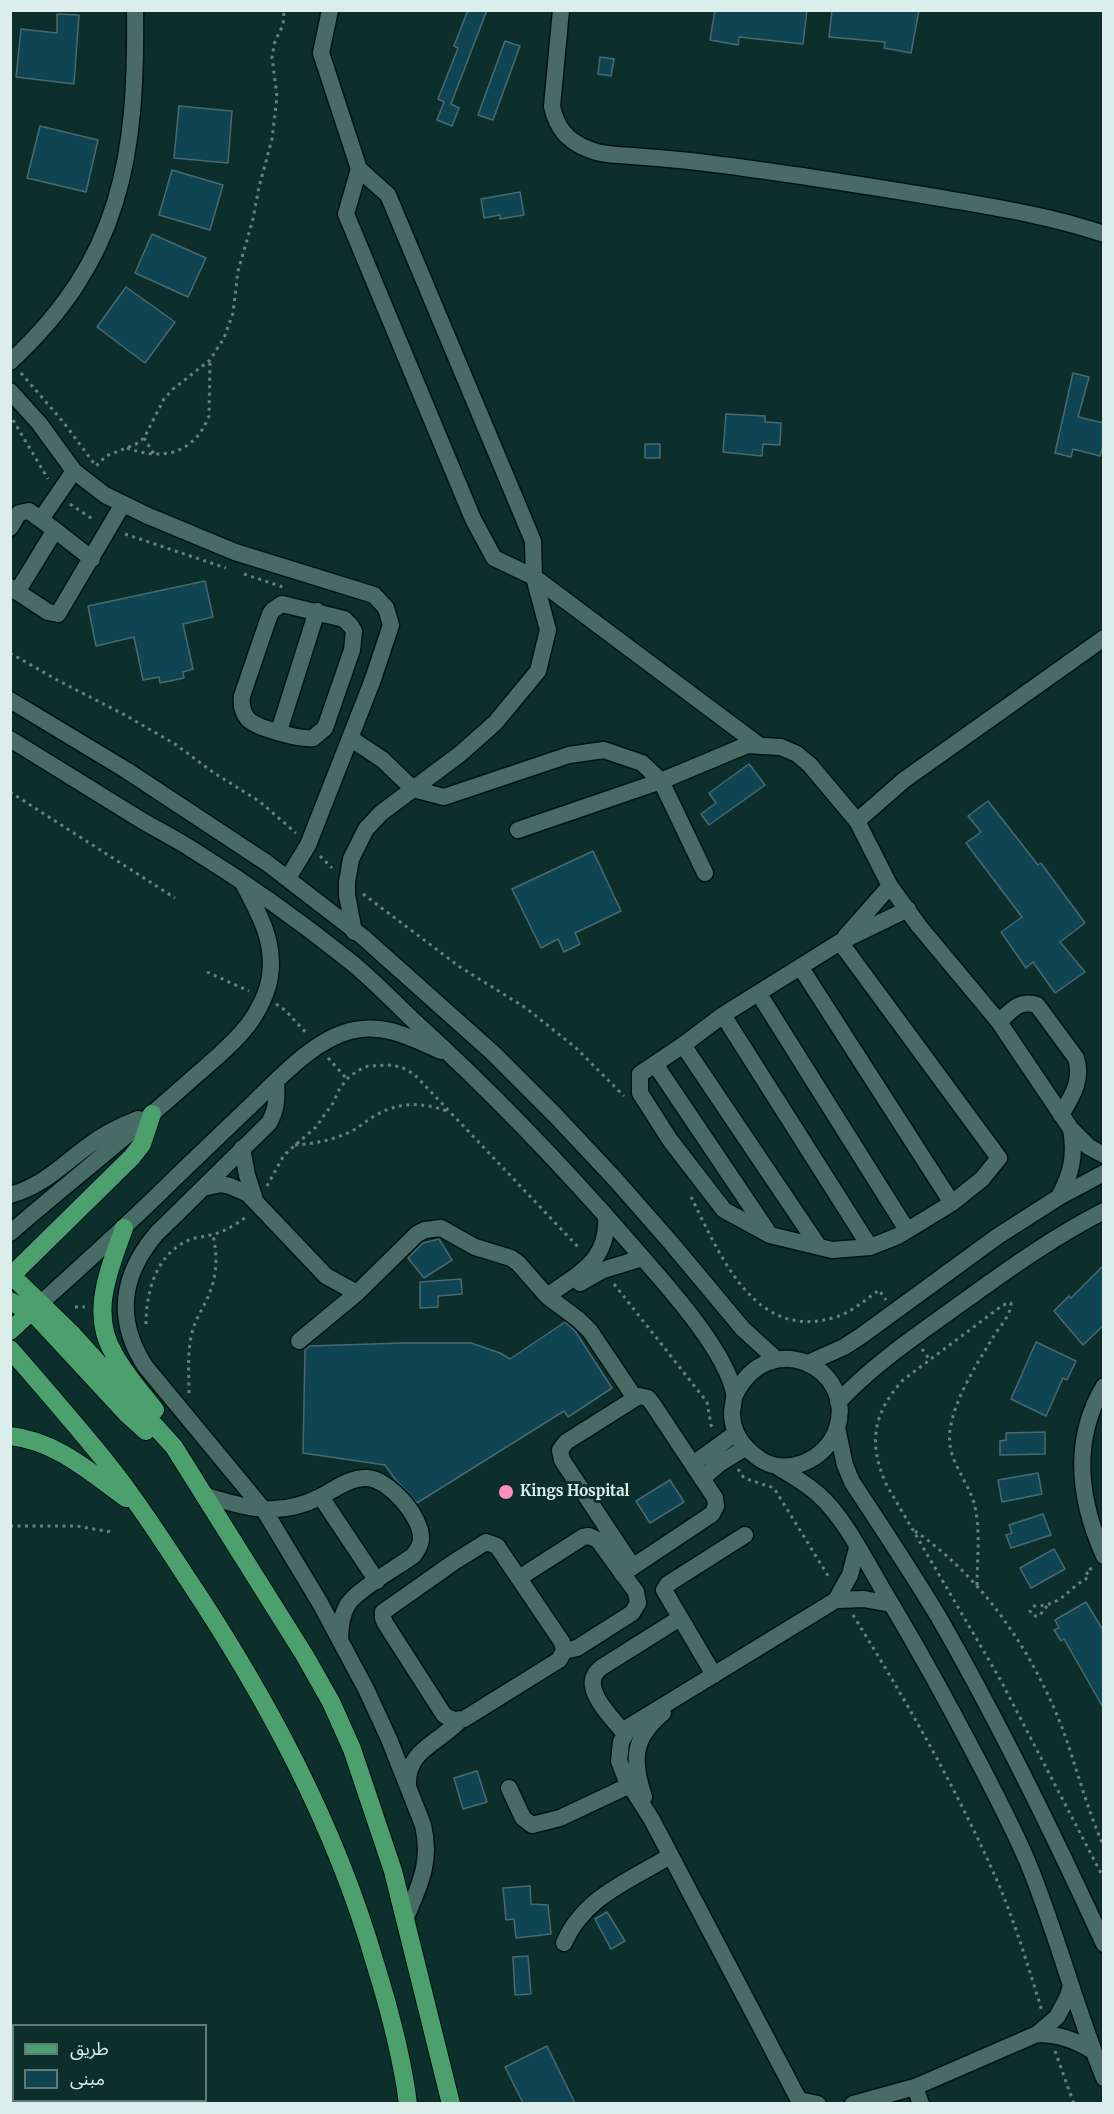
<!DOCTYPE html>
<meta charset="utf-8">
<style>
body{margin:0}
#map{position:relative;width:1114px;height:2114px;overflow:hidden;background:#0d2f2b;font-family:Merriweather,"Noto Sans Arabic",serif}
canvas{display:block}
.frame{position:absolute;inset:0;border:12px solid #dceeeb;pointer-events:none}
.legend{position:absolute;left:12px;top:2024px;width:195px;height:78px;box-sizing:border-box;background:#0d2f2b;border:2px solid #607b78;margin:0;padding:8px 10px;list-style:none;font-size:18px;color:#dceeeb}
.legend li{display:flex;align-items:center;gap:12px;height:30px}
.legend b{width:30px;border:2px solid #607b78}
</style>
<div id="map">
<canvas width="1114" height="2114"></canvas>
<div class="frame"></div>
<ul class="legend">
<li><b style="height:8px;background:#4ba06e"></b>طريق</li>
<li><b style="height:16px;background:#0f4553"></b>مبنى</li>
</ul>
</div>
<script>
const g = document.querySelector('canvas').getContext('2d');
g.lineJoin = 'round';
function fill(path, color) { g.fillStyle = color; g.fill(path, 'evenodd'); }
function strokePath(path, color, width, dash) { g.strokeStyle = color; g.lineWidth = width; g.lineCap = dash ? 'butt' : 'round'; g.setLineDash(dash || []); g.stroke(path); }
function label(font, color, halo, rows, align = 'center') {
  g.font = font + ' Merriweather,serif'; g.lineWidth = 6; g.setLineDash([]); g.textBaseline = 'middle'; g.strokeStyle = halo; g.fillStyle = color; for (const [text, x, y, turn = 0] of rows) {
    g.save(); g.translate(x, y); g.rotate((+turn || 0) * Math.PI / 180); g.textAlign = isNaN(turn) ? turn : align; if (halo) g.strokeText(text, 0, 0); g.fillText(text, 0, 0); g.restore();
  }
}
const building = new Path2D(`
 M468,10h19l-36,94 8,4 -7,18 -15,-6 7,-18 -6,-3 20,-51 -4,-2z
 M715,10h92l-4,34 -64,-7 -1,8 -28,-5z
 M832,10h87l-8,43 -27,-5 1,-6 -56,-5z
 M57,14l22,1 -5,69 -58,-7 5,-48 36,4z
 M505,41l15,5 -27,74 -15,-5z
 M600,57l14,2 -3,17 -13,-2z
 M179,106l53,5 -4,52 -54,-5z
 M40,126l58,14 -12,52 -59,-14z
 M172,170l51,15 -13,45 -51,-15z
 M520,192l4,23 -24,4v-4l-16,3 -3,-19z
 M152,234l54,24 -18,39 -53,-24z
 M126,287l49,35 -30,41 -48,-36z
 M1073,373l16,4 -11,40 26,6v20l-4,13 -27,-7 -2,8 -16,-4z
 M726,414l39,2v6l16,1 -1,22 -17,-1 -1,12 -39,-4z
 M645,444h15v14h-15z
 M205,581l8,36 -30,7 10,45 -10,3 1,6 -24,5 -1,-6 -16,3 -9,-43 -38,9 -8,-40z
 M749,764l16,21 -56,40 -8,-11 15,-11 -7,-10z
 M988,801l50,64 3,-2 44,60 -25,19 25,30 -30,21 -22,-31 -7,6 -25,-36 21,-15 -56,-74 15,-11 -13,-16z
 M593,851l28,60 -46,22 5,11 -16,8 -6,-13 -17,9 -29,-59z
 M439,1239l13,21 -28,18 -16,-20 15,-15z
 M1104,1265v60l-21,20 -29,-34 15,-15 2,2z
 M461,1279l1,15 -24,2v11l-18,1v-26z
 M565,1322l10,9 37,57 -44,29 -4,-6 -147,92 -22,-24 -10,-14 -82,-12 2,-103 5,-4 92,-3h69l29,10 10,6z
 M1036,1342l40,19 -9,19 -4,-2 -17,38 -35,-17z
 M1045,1432v22l-45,1v-14l6,-1v-7z
 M1038,1473l4,21 -40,8 -4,-22z
 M670,1480l14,22 -34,21 -14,-22z
 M1043,1514l8,21 -40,13 -5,-13 6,-2 -3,-8z
 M1054,1549l11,20 -34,19 -11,-20z
 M1086,1602l18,30v77l-40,-70 -3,2 -7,-11 5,-2 -4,-8z
 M477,1771l10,31 -24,7 -9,-31z
 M530,1886l1,18 17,1 3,29 -35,4 -2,-19 -8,1 -3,-32z
 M607,1912l18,29 -14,8 -16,-30z
 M528,1956l3,38 -16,1 -2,-38z
 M547,2046l28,57h-52l-18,-36z`);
fill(building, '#0f4553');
strokePath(building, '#496972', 1.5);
const minor = new Path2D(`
 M330,10l-9,43 38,116 29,26 145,346 1,36 14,53 -10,41 -43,52 -35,31 -79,59 -15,16 -15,30 -4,23v13l7,37
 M561,10l-9,96c4,21 15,35 36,43 13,6 30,6 44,7 28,2 55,4 82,8 74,9 147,21 221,33 57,10 113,18 169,37
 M359,169l-13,45 127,305 21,39 40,19 226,169
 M10,362c112,-103 127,-207 125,-352
 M10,391l29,32 35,48 31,24 41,20 89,37 139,43 12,13 5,17 -19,57 -64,163 -20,33
 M41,519l33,-48
 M10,528l9,-15 10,-2 26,19
 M10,587l38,25 10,2 65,-110
 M17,592l38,-62 37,29
 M282,604l62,15 7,7 3,5 -2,19 -27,78 -12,10c-12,2 -57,-10 -65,-19 -6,-7 -7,-15 -6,-23l28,-82 3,-4z
 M10,700l116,70 141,93 96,74 130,116 62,62 60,64 57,65 71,85 33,30
 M279,731l38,-120
 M350,738l33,22 30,29 31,8 125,-42 35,-5 38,13 19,18 44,92
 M10,739c44,27 88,54 131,81 17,10 35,19 52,30 55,34 108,72 158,112 22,18 42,39 63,59 76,69 147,143 214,220 31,36 97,106 106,152 1,7 -2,13 -2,20 0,19 10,33 25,44 28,22 70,3 80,-29 19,-60 -68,-103 -102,-33
 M857,821l47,-41 200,-142
 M518,830l143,-49 86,-36 34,2 16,7 13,11 47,56 33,65 29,40 80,96 72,107 18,18 15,8
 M845,937l45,-51
 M840,942l159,216 -17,21 -30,24 -54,33 -28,11 -38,3 -62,-15 -46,-25 -54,-70 -30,-47v-19l43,-29 40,-30 117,-73 68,-33
 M801,968l151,235
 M759,994l148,236
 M723,1015l147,232
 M999,1022c12,-11 20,-23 38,-17l39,53c7,22 -4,38 -15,57
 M683,1045l136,202
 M655,1064l113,168
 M276,1081c1,17 1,28 -7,42l-113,111c-35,42 -41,85 -11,132l119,144 56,93 46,86 23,50 34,86c9,38 -4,61 -18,95
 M242,1148l5,27 8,25
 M203,1188l18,-4 9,2 18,8 78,82 31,17 60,-59 8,-4 16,-2 34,19 36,11 7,5 29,33 32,24 11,11 45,67
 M10,1195c33,-9 52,-30 78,-49 15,-12 32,-20 50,-27
 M1059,1197c12,-23 17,-41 12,-68
 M10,1233c58,-50 118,-97 175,-148 21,-19 45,-37 63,-60 10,-13 20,-33 22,-49 5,-35 -11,-62 -26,-91
 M580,1283l23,-13 39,-12
 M547,1296c32,-23 62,-35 59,-80
 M41,1303c45,-41 90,-81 133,-124 24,-23 48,-46 72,-69 29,-27 65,-69 104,-79 33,-9 62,7 91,20
 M299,1341l58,-48
 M808,1363l36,-16 17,-11 137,-100 61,-39 45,-24
 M1104,1386c-33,55 -25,114 0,170
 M838,1402c33,-35 72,-62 111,-90 50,-36 100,-73 155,-101
 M837,1428l8,37 7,17c29,44 59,89 86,134 61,106 115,217 166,328
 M693,1464l43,-31
 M778,1467c15,9 29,17 41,28 29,26 52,77 73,110 29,49 56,98 82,148 19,36 38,72 54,110 29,70 47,144 76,215
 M702,1479l17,-15 26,-16
 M206,1496c43,12 72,22 114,1 14,-7 30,-20 47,-19 22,1 55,39 54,61 0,6 -4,11 -7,16 -16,12 -56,34 -66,49 -7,11 -8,25 -8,37
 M321,1497l56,84
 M486,1542l11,4 65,96 2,9 -5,9 -95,59 -11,1 -9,-5 -59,-92 -2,-5v-6l71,-50z
 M622,1574l90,-60 4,-8 -1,-8 -63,-95 -4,-5 -9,-2 -73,46 -6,8 2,10 71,107
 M519,1578l64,-41 6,-1 9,4 38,52 2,11 -6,10 -55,35 -13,3
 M836,1600l14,-25 7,-27
 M714,1675l-50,-85 4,-6 77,-49
 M624,1733c-12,-16 -48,-48 -22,-66l78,-49
 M408,1784c-1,-34 31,-41 51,-63
 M509,1788l14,30 9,7 28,-7 70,-33
 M644,1797c-12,-36 -12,-59 19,-84
 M564,1943c20,-46 65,-62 106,-87
 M1037,2034c22,0 38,6 56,17
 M915,2087l6,17
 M799,2100l19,4
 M801,2104l-149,-284 -26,-41 -7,-18 2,-19 9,-16 206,-126 28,-1 27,5
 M853,2104l62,-17 122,-53 20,-17 11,-21 3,-11`);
const major = new Path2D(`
 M124,1228c-14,40 -35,85 -10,126 11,20 27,38 41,56
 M10,1274l62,60 102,113 131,209 26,46 21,47 41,122 58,233
 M10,1280l8,-11 114,-112 10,-13 10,-30
 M10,1301l20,11 8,6 88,95 20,18
 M10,1331l27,-25
 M10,1349c34,39 68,78 100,118 28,35 52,73 77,111 80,120 148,247 188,385 14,45 27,93 33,141
 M10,1436c46,5 80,36 116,62`);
strokePath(minor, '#001513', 19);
strokePath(major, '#001513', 20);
strokePath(new Path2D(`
 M21,373l43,50 32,43 10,-10 30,-12 8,-6 20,-39 9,-10 37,-29 14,-22 9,-25 5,-42 15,-52 6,-32 13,-48 5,-42 -5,-40 3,-16 8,-16 1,-15
 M13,420l35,59
 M144,438l10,16
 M127,448c36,13 67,6 82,-32l1,-55
 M70,504l24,16
 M125,534l101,34
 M244,574l39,13
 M10,653l49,28 66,34 50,29 39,29 45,28 37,32
 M10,792l165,106
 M320,856l12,12
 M363,894l97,73 66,41 50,40 48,48
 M207,972l42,19
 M276,1004l9,6 23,25
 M328,1058l19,21
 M295,1145c19,-1 37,-5 55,-13 10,-5 18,-13 28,-18 22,-12 45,-12 68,-3
 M267,1186l17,-31 32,-28 17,-24 6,-13 8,-11 10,-8 11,-5 24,-1 11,3 11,6 166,175
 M691,1197c29,57 63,146 145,120 16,-5 29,-17 43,-27l7,10
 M614,1284l93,118 4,23 3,5
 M75,1307h10
 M146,1324c0,-33 11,-73 46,-85 5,-2 12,-2 18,-4 14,-3 26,-10 37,-19
 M922,1349l8,11
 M189,1393c0,-20 -2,-41 3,-60 3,-13 10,-23 15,-34 10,-21 11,-42 6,-64
 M738,1469l6,9 30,10 56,91
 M10,1526h67l34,6
 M915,1531c69,48 118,121 148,199 14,39 24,79 41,117
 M977,1585c0,-26 4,-56 -3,-82 -8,-26 -28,-44 -24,-73 5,-32 25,-63 42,-91 6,-11 19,-23 19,-36l-8,2 -100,75c-30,33 -35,63 -17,104l114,195 104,200
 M1047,1606l-8,10h-6l-3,-5 4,-5c29,0 32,-17 55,-29l-3,-6 8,-4
 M853,1615c54,87 105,176 146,270 17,41 30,84 43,126
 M1055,2051l19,53`), '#66817e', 3, [3, 4.5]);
strokePath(minor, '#496b66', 16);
strokePath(major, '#4ba06e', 18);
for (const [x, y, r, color] of [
 [506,1492,8,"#fe8ebd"]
]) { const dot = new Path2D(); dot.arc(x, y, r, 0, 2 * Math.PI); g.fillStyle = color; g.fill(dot); strokePath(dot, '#0d2f2b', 2); }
label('bold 15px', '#dceeeb', '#0d2f2b', [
 ["Kings Hospital",520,1492]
], 'left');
</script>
